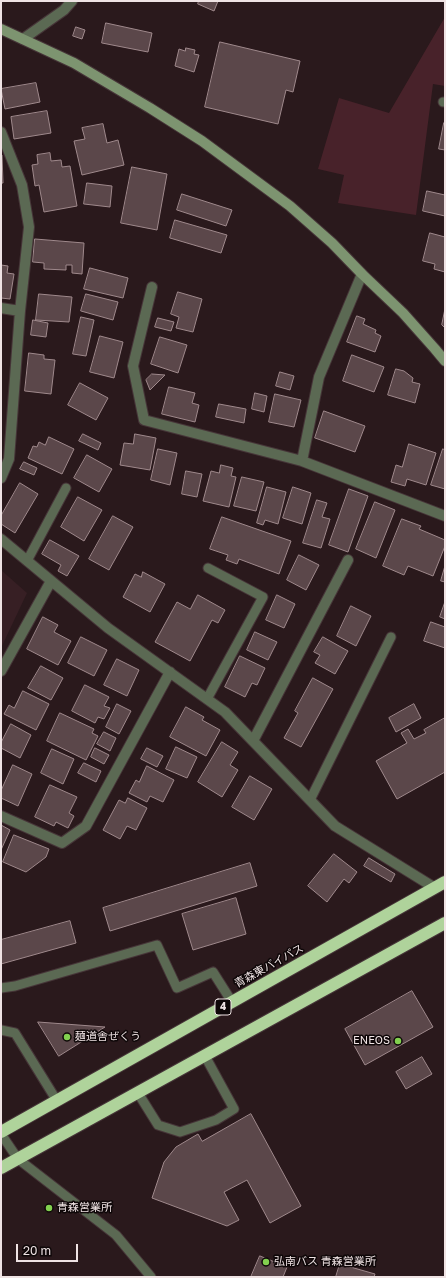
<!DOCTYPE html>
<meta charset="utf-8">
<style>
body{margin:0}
#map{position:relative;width:446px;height:1278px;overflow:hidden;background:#2a191c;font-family:"Golos Text",sans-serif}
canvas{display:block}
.frame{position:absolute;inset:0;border:2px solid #efe3e4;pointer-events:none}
.scale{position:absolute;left:16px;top:1244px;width:62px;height:18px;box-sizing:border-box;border:2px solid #efe3e4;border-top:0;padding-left:5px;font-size:12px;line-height:14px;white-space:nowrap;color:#efe3e4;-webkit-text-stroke:3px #0e0708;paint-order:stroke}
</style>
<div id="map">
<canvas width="446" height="1278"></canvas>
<div class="frame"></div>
<div class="scale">20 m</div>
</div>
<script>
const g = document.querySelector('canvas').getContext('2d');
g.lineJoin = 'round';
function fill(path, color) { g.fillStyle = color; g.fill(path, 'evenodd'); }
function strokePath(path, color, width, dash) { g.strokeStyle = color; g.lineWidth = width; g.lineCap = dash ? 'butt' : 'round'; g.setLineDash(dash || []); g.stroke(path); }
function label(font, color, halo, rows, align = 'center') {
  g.font = font + ' "Golos Text","Noto Sans JP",sans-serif'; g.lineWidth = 3; g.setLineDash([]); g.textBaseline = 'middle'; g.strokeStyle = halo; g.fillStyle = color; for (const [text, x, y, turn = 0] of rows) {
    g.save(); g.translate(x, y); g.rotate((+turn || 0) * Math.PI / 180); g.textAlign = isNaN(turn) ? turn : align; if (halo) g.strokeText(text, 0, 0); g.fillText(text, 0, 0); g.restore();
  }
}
fill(new Path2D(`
 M1,570l26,23 -26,55z`), '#371f24');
fill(new Path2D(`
 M445,17v69l-12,-2 -17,131 -78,-12 6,-28 -26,-6 21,-71 50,15z`), '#48222a');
const building = new Path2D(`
 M199,1h19l-4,10 -16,-7z
 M106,23l46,10 -4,19 -46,-9z
 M76,27l9,3 -3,9 -9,-3z
 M220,42l80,19 -7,31 -7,-2 -8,34 -73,-17z
 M186,48l9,2 -1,4 5,1 -5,17 -19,-6 4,-17 6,2z
 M36,83l4,19 -35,7 -4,-20z
 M47,111l4,22 -37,6 -3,-22z
 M444,123l1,1v26l-6,-1z
 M103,124l4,19 11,-3 6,25 -42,10 -8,-34 11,-2 -3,-11z
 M50,153l1,8 10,-1 1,7 8,-1 7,40 -33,6 -5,-27 -4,1 -3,-21 6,-1 -1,-9z
 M1,155h1l1,28h-2z
 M132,167l35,7 -10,56 -36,-7z
 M87,183l25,3 -2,21 -26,-3z
 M427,191l18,4v21l-22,-5z
 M182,194l50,16 -6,16 -49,-16z
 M175,220l52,15 -6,18 -51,-15z
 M430,233l15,4v35l-11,-3 1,-5 -12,-3z
 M35,239l49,4 -2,31 -10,-1v-8h-6v5l-22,-1v-6l-11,-1z
 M1,265l7,1 -1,7 7,1 -4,25 -9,-1z
 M90,268l38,10 -5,20 -39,-9z
 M178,292l24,7 -9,33 -17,-4 3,-11 -8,-3z
 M39,294l33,3 -3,25 -33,-2z
 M86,294l32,8 -5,18 -32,-9z
 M445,309v19l-3,-3z
 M357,316l8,3 -2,5 13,6 -1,3 6,3 -6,16 -28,-10z
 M81,317l13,3 -8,36 -13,-2z
 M158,318l16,4 -3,9 -16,-4z
 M33,320l15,3 -2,14 -15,-2z
 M100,336l23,6 -9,36 -24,-6z
 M160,337l27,8 -9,28 -27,-9z
 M29,353l15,2v4l11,1 -4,34 -26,-3z
 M352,355l32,12 -10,25 -31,-11z
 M396,369l8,2 9,7 -1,4 8,2 -5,19 -27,-8z
 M280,372l14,4 -4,14 -14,-4z
 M152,374l13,1 -15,15 -4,-10z
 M80,383l28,15 -12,22 -28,-15z
 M169,387l26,6 -3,10 7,2 -4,17 -33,-8z
 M255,393l12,3 -3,16 -12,-3z
 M275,394l26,6 -7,27 -25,-5z
 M219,404l27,5 -2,14 -28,-6z
 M324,411l41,15 -10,26 -40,-14z
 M83,434l18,9 -3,7 -19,-9z
 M135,434l21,4 -6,32 -30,-5 4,-22 9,1z
 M49,437l25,12 -12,25 -34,-16 5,-12 4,1 2,-5 6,3z
 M409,444l27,9 -10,32 -19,-6 -2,7 -14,-4 5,-17 6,2z
 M158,449l19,4 -7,32 -19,-5z
 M443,449l2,1v39l-14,-4z
 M87,455l25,14 -13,23 -25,-14z
 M24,462l13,6 -3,7 -14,-6z
 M221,465l12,3 -2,8 5,1 -7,30 -26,-6 8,-30 8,2z
 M186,471l16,3 -5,23 -15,-3z
 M242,477l22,5 -8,29 -22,-5z
 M20,483l18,11 -23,39 -14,-9v-8z
 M267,487l19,5 -8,32 -13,-4 -2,5 -6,-2z
 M293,487l18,6 -9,31 -19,-6z
 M349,489l19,7 -20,56 -19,-7z
 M78,497l24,13 -18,31 -23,-14z
 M317,500l10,3 -5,14 8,2 -9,29 -18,-5z
 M375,502l20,8 -19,48 -20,-9z
 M113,516l20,11 -24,43 -20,-11z
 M222,517l69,24 -12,33 -40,-15 -2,5 -11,-4 2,-5 -18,-6z
 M402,519l19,7 -2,3 26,11v6l-12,30 -25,-10 -4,9 -21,-9z
 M50,540l29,16 -12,20 -9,-5 3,-6 -19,-11z
 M299,555l20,10 -13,25 -19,-10z
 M445,566v16l-4,-1z
 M143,572l22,12 -15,28 -27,-15 12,-23 6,3z
 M198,595l27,15 -7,13 -6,-3 -22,41 -35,-19 22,-40 13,7z
 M277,595l18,9 -11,24 -18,-8z
 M445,602v17l-5,-2z
 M351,606l20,10 -15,30 -19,-10z
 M43,617l15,8 -4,7 17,9 -13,24 -31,-16z
 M431,622l14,5v21l-21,-7z
 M255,632l22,10 -9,18 -21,-10z
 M81,637l26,13 -13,26 -26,-13z
 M323,637l25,14 -13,23 -20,-11 5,-8 -6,-3z
 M240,656l25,12 -8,17 -5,-2 -7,14 -20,-10z
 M117,659l22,11 -12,26 -23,-11z
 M41,666l22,12 -12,22 -23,-12z
 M313,678l20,11 -32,58 -17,-9 14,-25 -3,-2z
 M85,685l24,12 -5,9 6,2 -6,11 -6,-2 -3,6 -23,-12z
 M23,691l26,13 -13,26 -32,-16 5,-9 5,3z
 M117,704l14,7 -12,23 -13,-7z
 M414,704l7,14 -25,14 -7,-14z
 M186,707l18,10 -2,3 18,10 -14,26 -36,-19z
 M60,713l34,16 -2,4 6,3 -12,24 -39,-19z
 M445,718v54l-48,27 -21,-38 31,-18 -6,-10 7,-4 6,10 12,-6 -2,-3z
 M11,724l20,11 -11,23 -19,-10v-5z
 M104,732l12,6 -6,13 -13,-7z
 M222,742l16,10 -8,13 8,5 -16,27 -24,-15z
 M176,747l21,10 -10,21 -21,-9z
 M95,748l14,7 -5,9 -13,-7z
 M147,748l16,8 -6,11 -16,-8z
 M52,749l22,10 -11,25 -22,-11z
 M84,763l17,8 -5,11 -18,-9z
 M13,765l19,9 -14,32 -17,-8v-7z
 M147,766l27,14 -11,22 -13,-6 -3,6 -18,-9 7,-13 3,2z
 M250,776l22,13 -18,31 -22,-13z
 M50,785l27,12 -8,16 5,3 -6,12 -12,-6 -2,4 -19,-9z
 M128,798l19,10 -11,22 -9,-4 -7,13 -17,-9 16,-30 6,3z
 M1,825l9,5 -9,20z
 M14,835l35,14 -3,8 -20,15 -23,-10z
 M334,854l23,18 -8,11 -5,-4 -17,23 -19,-16z
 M369,858l26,16 -4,8 -27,-16z
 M250,863l7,23 -147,45 -7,-23z
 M236,898l10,36 -53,16 -11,-36z
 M70,921l6,22 -75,21v-24z
 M412,991l21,36 -68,38 -20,-36z
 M38,1022l67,5 -46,29z
 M422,1057l10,17 -26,15 -10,-17z
 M251,1114l50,92 -31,17 -23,-43 -23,12 15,28 -12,6 -75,-28 12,-36 12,-15 22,-13 4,7z
 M260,1256l27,11 -4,10h-32z
 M340,1264l35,10 -1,3h-38z`);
fill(building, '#5b474a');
strokePath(building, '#9f898c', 1);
const lane = new Path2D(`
 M443,102h2
 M27,561l39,-73
 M207,699l56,-102 -55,-29
 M310,800l81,-163
 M1,988l14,-2 142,-41 20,43 36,-16 19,30
 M1,1030l14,3 42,68
 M138,1093l20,32 22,7 36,-12 18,-11 -29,-53
 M1,1134l17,25 98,76 35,42`);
const street = new Path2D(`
 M23,39l41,-29 8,-9
 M1,132l21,53 7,42 -9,84 -11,148 -8,19
 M152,287l-19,79 11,54 158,41 143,55
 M1,308l19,3
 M302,461l17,-84 43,-103
 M1,539l107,89 117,84 110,114 100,62
 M1,671l50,-90
 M253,741l95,-181
 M1,816l61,27 24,-17 84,-154`);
const secondary = new Path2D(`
 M1,29l73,34 76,45 52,33 88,65 42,37 30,31 41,39 32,36 10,12`);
const highway = new Path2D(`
 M1,1132l444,-250
 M1,1168l444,-245`);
strokePath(lane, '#463538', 11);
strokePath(street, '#463538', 12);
strokePath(secondary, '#463538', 12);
strokePath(highway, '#463538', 14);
strokePath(lane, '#5b6953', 9);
strokePath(street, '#5b6953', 10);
strokePath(secondary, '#7d9470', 10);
strokePath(highway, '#afd39b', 12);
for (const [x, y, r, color] of [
 [67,1037,4,"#82d04f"],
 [398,1041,4,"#82d04f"],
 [49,1208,4,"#82d04f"],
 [266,1262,4,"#82d04f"]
]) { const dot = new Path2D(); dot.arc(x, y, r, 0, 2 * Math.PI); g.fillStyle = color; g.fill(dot); strokePath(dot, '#0e0708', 1.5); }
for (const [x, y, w] of [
 [223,1007,16]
]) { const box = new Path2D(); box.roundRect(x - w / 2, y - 8, w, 16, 3); g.fillStyle = '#0e0708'; g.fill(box); strokePath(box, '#efe3e4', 1); }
label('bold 10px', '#efe3e4', null, [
 ["4",223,1007]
]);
label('11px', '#efe3e4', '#0e0708', [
 ["青森東バイパス",269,966,-29]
]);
label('11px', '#efe3e4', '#0e0708', [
 ["麺道舎ぜくう",75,1037],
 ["ENEOS",390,1041,"right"],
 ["青森営業所",57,1208],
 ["弘南バス 青森営業所",274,1262]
], 'left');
</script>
